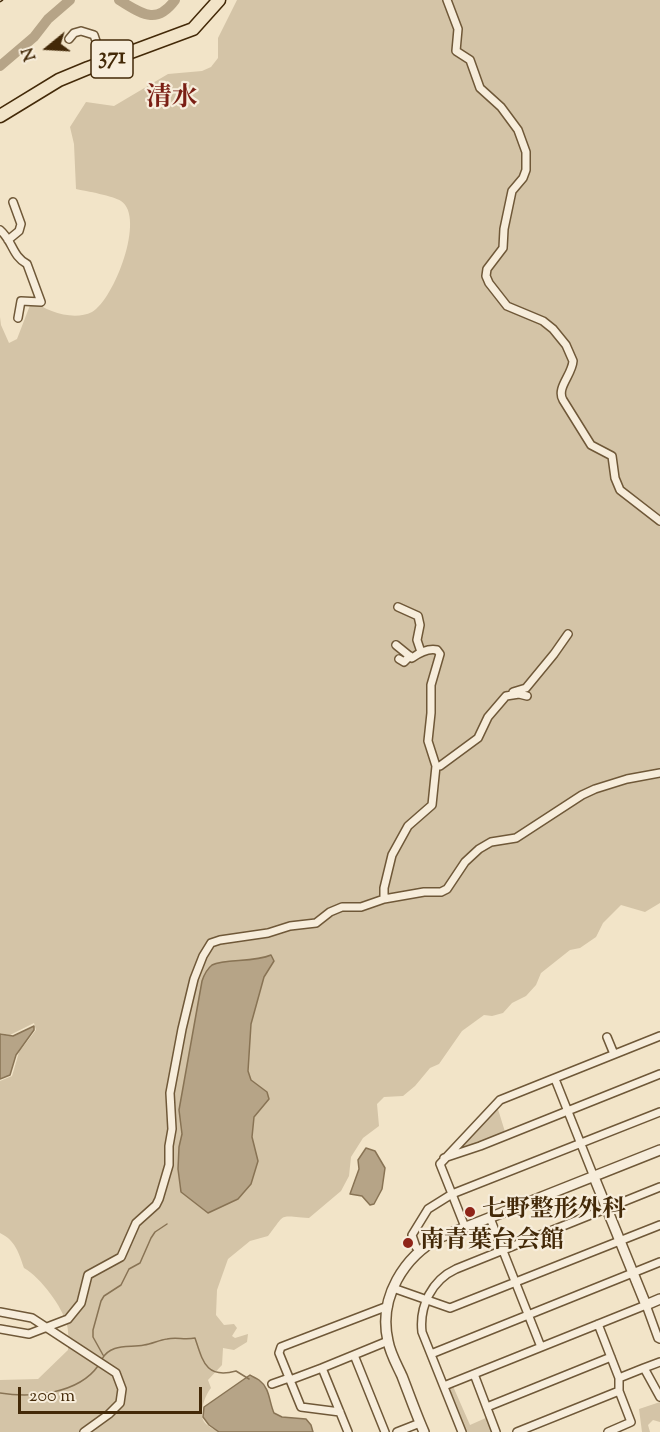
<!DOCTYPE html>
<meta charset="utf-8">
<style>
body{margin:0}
#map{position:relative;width:660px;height:1432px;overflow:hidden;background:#f2e4c8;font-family:"Sorts Mill Goudy",serif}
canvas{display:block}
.north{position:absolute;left:18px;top:18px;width:60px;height:60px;-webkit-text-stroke:4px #f7eddb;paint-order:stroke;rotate:252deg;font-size:16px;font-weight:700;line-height:24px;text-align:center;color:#432908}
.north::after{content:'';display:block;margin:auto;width:21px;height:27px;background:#432908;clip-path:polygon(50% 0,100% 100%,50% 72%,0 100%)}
.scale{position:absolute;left:18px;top:1387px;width:184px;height:27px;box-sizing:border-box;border:3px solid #432908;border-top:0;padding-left:8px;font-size:18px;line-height:21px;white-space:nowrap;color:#432908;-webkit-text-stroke:4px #f7eddb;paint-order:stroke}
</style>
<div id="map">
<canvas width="660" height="1432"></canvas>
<div class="north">N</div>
<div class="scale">200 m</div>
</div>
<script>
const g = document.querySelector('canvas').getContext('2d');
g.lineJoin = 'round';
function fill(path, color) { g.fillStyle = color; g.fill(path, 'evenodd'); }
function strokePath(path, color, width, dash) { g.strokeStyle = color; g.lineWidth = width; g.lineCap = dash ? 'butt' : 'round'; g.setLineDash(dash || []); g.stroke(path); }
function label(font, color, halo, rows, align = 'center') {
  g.font = font + ' "Sorts Mill Goudy","Noto Serif JP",serif'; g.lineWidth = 4.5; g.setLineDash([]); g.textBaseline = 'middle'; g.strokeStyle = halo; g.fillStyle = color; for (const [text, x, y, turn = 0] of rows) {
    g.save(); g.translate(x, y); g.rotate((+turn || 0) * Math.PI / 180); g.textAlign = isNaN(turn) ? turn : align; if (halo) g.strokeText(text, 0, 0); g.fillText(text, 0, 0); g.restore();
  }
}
fill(new Path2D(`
 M237,0h423v903l-15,9 -24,-7 -18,18 -7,14 -16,11 -10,2 -29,23 -5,12 -10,11 -14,7 -9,10 -11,3 -8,-1 -22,16 -23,33 -9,4 -15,18 -12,10 -19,1 -7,7 2,22 -16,12 -12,19 -2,19 -8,15 -32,27c-32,-2 -22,-6 -41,18l-18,5 -22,18 -11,31 -1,25 8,10 10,-1 3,4 -5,8 3,2 13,-4 -1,8 -13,8 -11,-2 -1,17 -14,15 3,8c-6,7 -14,28 -5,36 4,4 9,5 12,8h-218v-52l38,-1 30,-29c0,-8 1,-17 -1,-25 -5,-19 -26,-47 -43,-57 -5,-15 -9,-28 -24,-35v-152l12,-5 7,-24 17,-22 -2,-7 -24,12 -10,-2v-716l1,8 8,18 8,-4 15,-39c15,12 42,21 60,12 22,-12 54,-95 29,-111 -7,-5 -35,-10 -45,-12l-2,-45 -4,-17 16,-25 28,4 54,-32 34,-3 9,-4 7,-9v-20z
 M497,1106l9,29 -58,21z
 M452,1384l18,41 18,-8 6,15h-30l-18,-46z
 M660,1402v20l-7,-2 -5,5 2,7h-8l-3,-23z`), '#d4c4a7');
const water = new Path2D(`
 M271,955l3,6 -10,16 -13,47 -3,47 3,9 16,12 2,7 -15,18 -2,20 6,24 -7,23 -13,15 -30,14 -27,-21 -3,-23 1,-22 3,-13 -3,-24 23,-129c2,-6 5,-12 10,-16 13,-7 41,-2 59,-10z
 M34,1026v4l-18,25 -6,20 -10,4v-45l13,2z
 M366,1148l9,3 10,17 -3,21 -8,15 -4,1 -8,-9 -12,-2 9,-25 -1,-9z
 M250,1375c3,2 6,3 9,5 11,8 10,22 15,33l8,4 24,2 5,6 2,7h-94l-10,-7 -6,-8 1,-10z`);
fill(water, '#b6a487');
strokePath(water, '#887354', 1.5);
strokePath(new Path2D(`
 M103,1355l-10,-18v-7l8,-29 3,-5 17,-11 8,-16 11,-6 11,-25 4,-6 12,-8
 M102,1359c9,-16 27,-11 42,-14 8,-1 15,-5 23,-6 9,-2 18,1 28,-1 8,24 11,41 41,33l13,8
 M0,1393c32,5 78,1 98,-27`), '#887354', 1.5);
strokePath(new Path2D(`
 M119,0c22,13 37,26 56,0
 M0,66l34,-29 14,-18 22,-19`), '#b6a487', 10);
const minor = new Path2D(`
 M447,0l11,29 -2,22 14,9 10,28 21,19 17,23 8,22v18l-3,8 -11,13 -8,38 -1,19 -16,21 -1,7 3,7 18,23 36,15 10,8 13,16 7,16c-1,14 -17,27 -10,39l28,45 21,11 3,22 5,12 40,31
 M69,39l5,-6 7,-2 13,4 9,27
 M0,230c13,11 12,26 27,34l14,38 -20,-1 -3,17
 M8,240l11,-9 2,-7 -8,-22
 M398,607l20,9 2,9 -3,15 4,12
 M399,659l5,3 6,-6
 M513,692l13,-4 28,-34 14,-20
 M436,766h4l38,-28 10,-21 18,-21 13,-2 8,2
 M384,899v-11l8,-33 16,-29 24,-21 4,-39 -8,-25 3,-28v-28l9,-31 -3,-4c-9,-2 -18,3 -25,8l-16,-13
 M607,1037l7,17
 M555,1079l39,98
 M444,1158l36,-12 180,-72
 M490,1218l51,129
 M465,1227l-13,-33 208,-82
 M420,1251l-4,-4 -4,-12 16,-26 24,-15 -12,-30 60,-64 160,-64
 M393,1288l57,20 210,-83
 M0,1312l32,6 84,55 6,16 -2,14 -11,11 -25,18
 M598,1324l21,54v13l12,31 -23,10
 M0,1329l29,5 39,-15 13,-16 7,-28 33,-18 15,-34 20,-18 3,-6 10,-34v-19l3,-17 -2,-36 12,-64 12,-50 9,-23 8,-13 9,-3 48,-7 22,-7 26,-3 14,-11 12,-5h19l23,-8 40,-7h17l6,-3 18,-27 14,-13 12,-7 25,-4 66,-43 13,-6 32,-10 33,-6
 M431,1354l229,-92
 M354,1355l31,77
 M660,1362l-16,6 16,29
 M322,1368l66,-27
 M474,1374l22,58
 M619,1378l25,-10
 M290,1380l32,-12 26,64
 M272,1384l17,-6
 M444,1386l202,-81 12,33 2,1
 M487,1407l124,-50
 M340,1412l-39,-5 -22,-54 2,-6 107,-41
 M397,1432l23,-9
 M462,1432l-40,-100c-3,-26 10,-52 34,-63l204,-82
 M517,1432l102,-41`);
const tertiary = new Path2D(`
 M594,1177l52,128 14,-6
 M424,1432c-8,-18 -15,-38 -22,-56 -5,-11 -12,-23 -14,-35 -10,-43 16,-85 53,-104l219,-87`);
const trunk = new Path2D(`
 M0,116l59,-36 29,-12 105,-39 26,-29`);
strokePath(minor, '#6f5838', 10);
strokePath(tertiary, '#6f5838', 12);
strokePath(trunk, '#432908', 15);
strokePath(minor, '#f7eddb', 7);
strokePath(tertiary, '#f7eddb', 9);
strokePath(trunk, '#f2e4c8', 12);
strokePath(new Path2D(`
 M0,2l3,-2`), '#432908', 1.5, [10, 10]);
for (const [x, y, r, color] of [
 [470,1212,6,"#8f2418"],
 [408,1243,6,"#8f2418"]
]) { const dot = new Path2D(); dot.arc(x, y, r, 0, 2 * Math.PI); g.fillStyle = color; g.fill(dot); strokePath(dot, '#f7eddb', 2); }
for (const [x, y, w] of [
 [112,59,42]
]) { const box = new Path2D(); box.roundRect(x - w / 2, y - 19, w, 38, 4.5); g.fillStyle = '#f7eddb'; g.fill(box); strokePath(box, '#432908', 1.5); }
label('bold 22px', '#432908', null, [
 ["371",112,59]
]);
label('bold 24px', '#432908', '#f7eddb', [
 ["七野整形外科",482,1212],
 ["南青葉台会館",420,1243]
], 'left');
label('bold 26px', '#7a1f14', '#f7eddb', [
 ["清水",172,101]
]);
</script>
